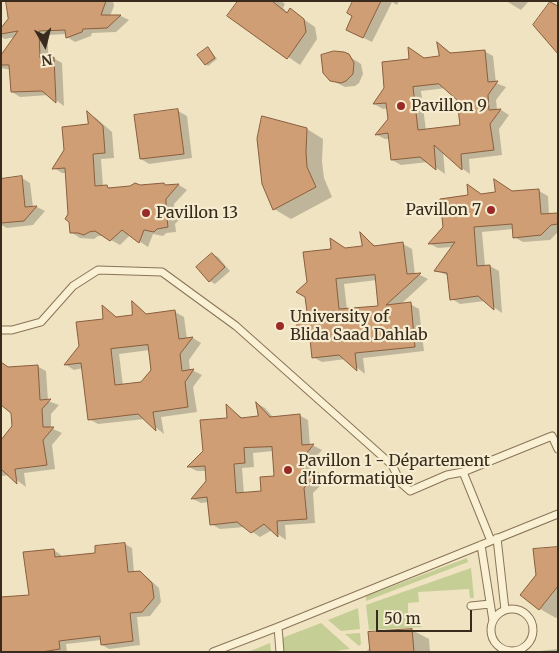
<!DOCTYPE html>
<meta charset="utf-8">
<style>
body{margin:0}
#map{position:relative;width:559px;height:653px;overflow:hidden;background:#efe3c1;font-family:Merriweather,serif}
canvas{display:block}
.frame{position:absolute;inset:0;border:2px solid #382b1d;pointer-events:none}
.north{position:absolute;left:20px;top:20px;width:50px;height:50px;-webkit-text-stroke:4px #f6edd1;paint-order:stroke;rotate:172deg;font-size:14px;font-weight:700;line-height:20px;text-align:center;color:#382b1d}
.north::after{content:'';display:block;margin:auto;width:18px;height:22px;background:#382b1d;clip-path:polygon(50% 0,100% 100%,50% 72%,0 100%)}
.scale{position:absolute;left:376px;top:610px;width:96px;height:22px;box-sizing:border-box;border:2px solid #382b1d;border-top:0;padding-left:6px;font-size:15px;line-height:18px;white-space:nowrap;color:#382b1d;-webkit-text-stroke:4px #f6edd1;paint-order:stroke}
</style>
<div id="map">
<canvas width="559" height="653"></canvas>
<div class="frame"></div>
<div class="north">N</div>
<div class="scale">50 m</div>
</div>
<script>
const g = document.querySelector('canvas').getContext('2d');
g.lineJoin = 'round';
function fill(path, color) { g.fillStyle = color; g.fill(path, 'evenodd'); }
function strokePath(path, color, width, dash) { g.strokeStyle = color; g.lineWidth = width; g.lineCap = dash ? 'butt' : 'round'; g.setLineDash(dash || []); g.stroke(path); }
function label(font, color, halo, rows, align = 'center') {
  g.font = font + ' Merriweather,serif'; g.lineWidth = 4.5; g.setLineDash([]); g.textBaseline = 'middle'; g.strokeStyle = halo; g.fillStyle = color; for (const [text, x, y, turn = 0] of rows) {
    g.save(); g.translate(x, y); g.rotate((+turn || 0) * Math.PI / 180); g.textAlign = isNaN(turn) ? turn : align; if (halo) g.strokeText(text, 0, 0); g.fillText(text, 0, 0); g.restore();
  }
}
fill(new Path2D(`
 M467,558l1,4 -102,39v-5z
 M471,568l3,30h-4l-1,-9 -51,3 1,10 -11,1v12h12l2,12 -53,3 -3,-25z
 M358,608l2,21 -19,2 -13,-11z
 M321,623l29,26 -23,3h-43l-2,-14z
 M360,633l1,11 -2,2 -14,-12z
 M270,643l1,9h-23z`), '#c5ce95');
fill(new Path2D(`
 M8,1h105l1,5 -4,10h11l8,4 -13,12 -24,1 -1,3 -16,6 -8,-5v-3l-19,1v23h5l9,5 2,43 -15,-11 -29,2 -8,-5 -1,-22 -10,-2v-10l14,-21 -10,2 -4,-2v-7l8,-11z
 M240,1h41l4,3 -2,4 5,5 2,-3 25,17 2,12 -17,26 -71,-49z
 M354,1h45l-2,4 -5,-3 -20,40 -16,-8z
 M506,1h23l-8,9z
 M439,44l14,10 31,-3 9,5 3,27 10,4 -10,13 1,10h4l8,5 -10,14 3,26 -33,4 1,15 -7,-5 -20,-18 2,23 -17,-12 -27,3 -9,-5 -2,-21h-5l-8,-4 12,-16 -1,-11 -5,1 -9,-5 12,-16 25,-28 -1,-11 18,14 12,-6zM446,88l13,11 3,28 -36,4 -5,-40z
 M210,50l7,9 -9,7 -2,-2z
 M344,53l17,11 2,10 -4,9 -4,3 -10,1 -14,-7z
 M178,111l9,5 5,42 -43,6 -8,-5z
 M88,114l8,4 16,14 2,26 -13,1 2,28 8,2 53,-5 3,2 12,-1 8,5 -13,14 1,13 4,3 -4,4 1,8 -10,1 -3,3 -10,-2 -5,13 -18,-12 -10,10 -16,-9h-6l-4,3 -14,-1 -9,-6 -4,-59h-5l-8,-5 35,-43z
 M307,129l16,10 -1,23 2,16 8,19 -41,22 -17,-10z
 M22,178l8,5 3,24h4l8,4 -12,14 -26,3 -6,-3v-45z
 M539,191l9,5 1,19 9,-1v18l-8,8 -27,2 -9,-5 -1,-8 -31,3 3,34h5l9,5 3,42 -17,-12 -25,3 -8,-5 -3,-23 -14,-6 17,-23 -14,1 -8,-4 52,-49z
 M361,235l16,12 26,-3 9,5 3,26h5l8,4 -28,26 10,-1 9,5 5,42 -61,7 2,16 -19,-15 -24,3 -9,-5 -2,-22 -10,1 -8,-5 15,-18 38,-64 17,-2zM377,280l3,27 -33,3 -3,-26z
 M212,254l6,3 12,14 -15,13 -5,-3z
 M133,304l7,4v3l10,8 25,-7 9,5 3,22 6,-1 8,5 -12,17 1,11h4l8,4 -9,12 4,25 -36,5 3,17 -19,-15 -47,5 -9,-5 -6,-51 -9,2 -8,-5 39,-45 -2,-12 15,10 16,-2zM150,350l3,20 -11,13 -19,3 -4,-32z
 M1,362l9,6 27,-2 9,5 2,30 11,4 -8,9v14l11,5 -10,12 3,24 -31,4 2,14 -16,-12 -9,1v-34l13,-15 -2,-15 -11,-8z
 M258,404l7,4 8,9 26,-2 9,5 2,26h4l8,4 -12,14 2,11 7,-1 8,5 -14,14 2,30 -30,2 1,15 -14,-10 -12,7 -15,-10 -25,2 -9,-5 -2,-22 -8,1 -8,-4 14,-17 -1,-11h-9l-8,-4 15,-16 25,-32 -1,-12 16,12 15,-2zM273,451l2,26 -13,16 -18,1 -2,-26 12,-1 -1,-14z
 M125,544l7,4 2,25 6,-1 7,5 12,11 2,14 -11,14 -13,1 3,28 -31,4 -7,-4 -1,-5 -35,4 1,8h-66l53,-102 7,5 1,3 35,-3 -1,-8z
 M558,548v69l-2,1 -16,-9z
 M412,630l17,9 1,13h-64l5,-6z
 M558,649v3h-18v-1z`), '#0003');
const building = new Path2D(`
 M6,1h100l-5,14h20l-14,13 -24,1 -1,3 -16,6 -1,-8 -26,1 1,27 14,-1 2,46 -14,-12 -31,1 -2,-27h-8v-10l17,-24 -17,3v-6l7,-9z
 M238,1h34l15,12 3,-5 14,11 2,13 -19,27 -60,-43z
 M353,1h28l-18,37 -17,-8 6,-14 -5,-3z
 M550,2l8,4v48l-25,-29z
 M437,42l13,11 35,-3 3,32 10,-1 -10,14 1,15 12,-1 -11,15 4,26 -33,4 1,16 -28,-25 2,25 -16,-13 -29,3 -3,-27 -13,2 13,-16 -2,-16 -13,1 11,-16 -2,-26 27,-3 -1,-12 16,11 15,-2zM439,84l18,16 3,25 -42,5 -5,-43z
 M208,47l7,11 -10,7 -8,-10z
 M334,51l10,1 5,2 5,9 -1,11 -7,7 -5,2 -11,-2 -7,-8 -2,-18z
 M178,109l6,45 -44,5 -6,-44z
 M87,111l16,15 2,27 -12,1 2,32 12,-1 1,3 22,-2 5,-3 5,2 24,-2 1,2 14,-1 -13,15v11l5,4 -4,4 1,9 -11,2 -3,3 -10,-2 -5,13 -17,-13 -12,11 -15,-10 -6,1 -5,3 -6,-2h-8l-1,-11 -4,-3 3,-5 -3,-46 -13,1 12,-19 -2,-23 26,-3z
 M262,116l45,12 -1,24 1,15 9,20 -43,23 -11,-26 -5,-45z
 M22,176l3,31 12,-1 -13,15 -23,2v-44z
 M494,179l18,12 27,-2 2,25 17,-1v11l-7,1 -10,10 -28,3 -1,-14 -38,3 3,39 13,-1 4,45 -16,-14 -28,4 -3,-27 -13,-2 21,-29 -27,2 15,-17 -3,-28 28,-4 -1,-11 14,10 14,-2z
 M360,232l14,14 29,-4 4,32 14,-1 -35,32 25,-3 4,45 -60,6 2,18 -18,-16 -27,3 -3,-28 -18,2 16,-20 -2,-15 -9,-5 11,-10 -4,-30 28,-3 -1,-11 15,10 17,-2zM375,275l3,31 -39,3 -3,-30z
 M212,253l13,14 -16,15 -13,-15z
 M132,301l14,13 29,-4 4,29 14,-2 -13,17 2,17 12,-2 -9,13 3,25 -35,5 3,19 -18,-17 -50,6 -7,-57 -17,2 15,-19 -3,-24 27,-3 -1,-14 14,12 16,-2zM148,345l3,25 -10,12 -26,3 -4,-36z
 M1,362l7,5 30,-2 2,35 11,-1 -9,10 1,18h11l-11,13 4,25 -32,4 2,15 -16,-15v-29l11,-14 -1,-13 -10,-8z
 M256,402l14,15 30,-3 2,31 12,-1 -12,15 2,16 15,-2 -15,15 3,31 -30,2 1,16 -14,-13 -13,9 -14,-11 -27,3 -3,-28 -16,2 15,-18 -1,-15 -18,1 16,-16 -3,-31 27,-2 -1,-14 15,14 17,-2zM272,447l2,29 -14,1 1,14 -25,2 -2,-29 11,-1 -1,-15z
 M125,543l3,29 12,-1 12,12 2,15 -12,14 -12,1 3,28 -32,4 -1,-9 -41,5 1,8 -18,3h-41v-55l28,-2 -6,-43 31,-3 1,8 40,-4v-7z
 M558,547v39l-19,24 -19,-15 16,-20 -3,-26z
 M412,629l2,23h-44l-2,-20z`);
fill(building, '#cf9e75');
strokePath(building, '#895e3d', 1);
const service = new Path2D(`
 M1,330h11l29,-8 32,-36 25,-16 64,2 74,54 156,139 9,18 9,8 37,-16 16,-3
 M497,538l8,72
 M491,541l-28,-69 89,-36 6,13
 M481,545l12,76
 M471,606l19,-2
 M491 630a21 21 0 1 1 42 0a21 21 0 1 1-42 0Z
 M278,627l2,25
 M213,652l65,-25 280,-113`);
strokePath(service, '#897458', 9);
strokePath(service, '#faf0d4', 7);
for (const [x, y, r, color] of [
 [401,106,5,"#9a2a26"],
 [491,210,5,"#9a2a26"],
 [146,213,5,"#9a2a26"],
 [280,326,5,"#9a2a26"],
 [288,470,5,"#9a2a26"]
]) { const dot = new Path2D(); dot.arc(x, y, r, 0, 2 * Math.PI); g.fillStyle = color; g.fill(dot); strokePath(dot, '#f6edd1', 2); }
label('16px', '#382b1d', '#f6edd1', [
 ["Pavillon 9",411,106],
 ["Pavillon 7",481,210,"right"],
 ["Pavillon 13",156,213],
 ["University of",290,317],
 ["Blida Saad Dahlab",290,335],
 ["Pavillon 1 - Département",298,461],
 ["d'informatique",298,479]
], 'left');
</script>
